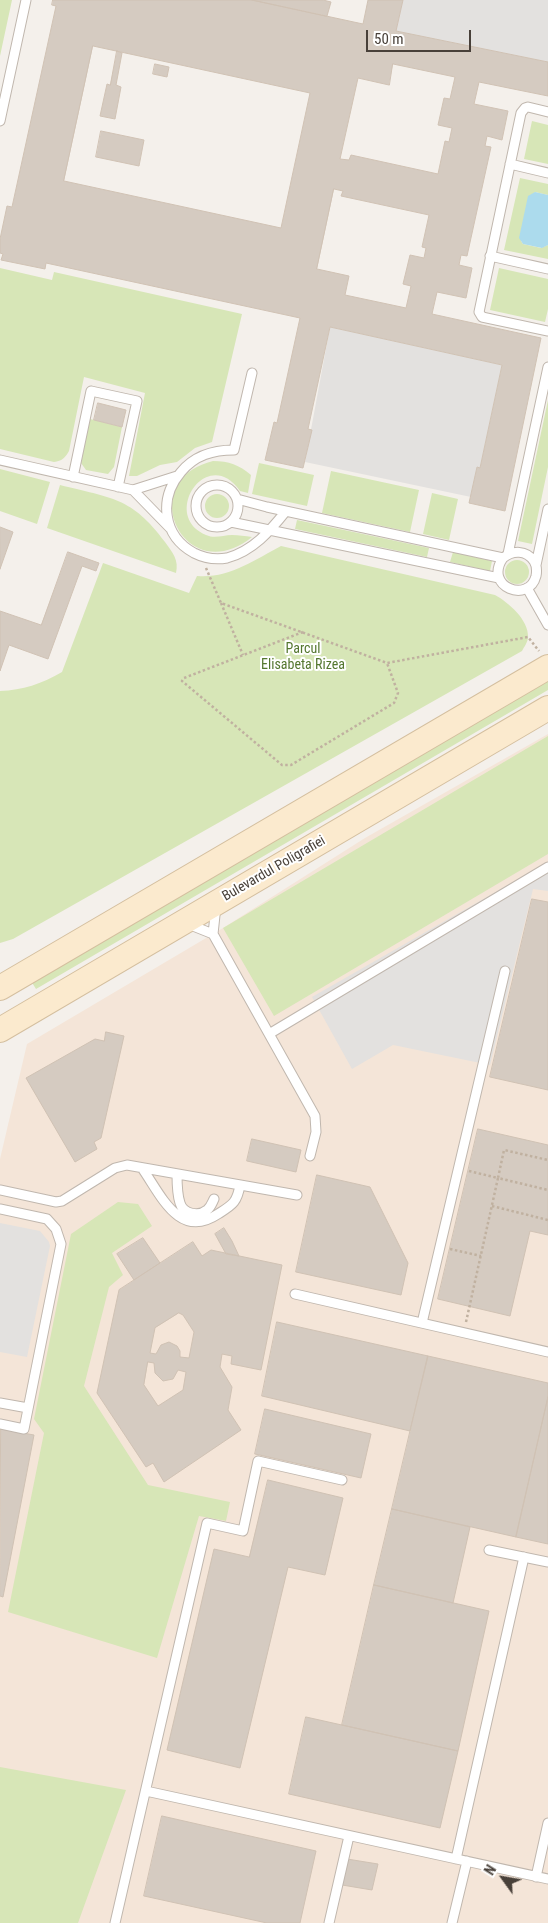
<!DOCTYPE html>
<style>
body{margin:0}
#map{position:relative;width:548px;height:1923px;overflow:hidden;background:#f4f0eb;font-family:"Roboto Condensed",sans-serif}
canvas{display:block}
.north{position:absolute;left:478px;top:1853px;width:50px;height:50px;-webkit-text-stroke:4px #fff;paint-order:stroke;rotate:302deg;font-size:14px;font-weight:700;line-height:20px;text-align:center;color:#484039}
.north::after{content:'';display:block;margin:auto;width:18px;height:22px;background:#484039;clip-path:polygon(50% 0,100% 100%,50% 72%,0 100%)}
.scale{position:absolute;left:366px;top:30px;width:105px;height:22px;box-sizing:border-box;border:2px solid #484039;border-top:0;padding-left:6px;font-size:15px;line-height:18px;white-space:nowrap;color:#484039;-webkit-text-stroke:4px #fff;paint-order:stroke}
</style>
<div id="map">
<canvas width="548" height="1923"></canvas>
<div class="north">N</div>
<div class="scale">50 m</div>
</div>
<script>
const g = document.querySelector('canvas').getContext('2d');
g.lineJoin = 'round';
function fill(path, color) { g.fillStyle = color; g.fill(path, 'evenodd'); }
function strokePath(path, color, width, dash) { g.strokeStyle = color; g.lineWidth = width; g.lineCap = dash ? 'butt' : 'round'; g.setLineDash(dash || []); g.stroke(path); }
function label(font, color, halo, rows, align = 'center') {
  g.font = font + ' "Roboto Condensed",sans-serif'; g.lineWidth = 4; g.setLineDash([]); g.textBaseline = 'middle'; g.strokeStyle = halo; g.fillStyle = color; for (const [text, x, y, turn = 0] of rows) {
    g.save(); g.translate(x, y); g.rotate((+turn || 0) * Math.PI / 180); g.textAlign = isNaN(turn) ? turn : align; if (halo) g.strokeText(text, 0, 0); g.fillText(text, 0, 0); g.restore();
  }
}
fill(new Path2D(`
 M548,734v1189h-475l-73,-156v-608l27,-115 196,-116 142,-90z`), '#f4e5d8');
fill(new Path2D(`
 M0,0h12l-12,56z
 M532,121l16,4v39l-24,-5z
 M520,178l28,6v11l-13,-3 -14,49 2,3 18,4 7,-3v14l-44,-9z
 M0,268l52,12 2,-8 188,42 -30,128 -17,6 -18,14 -17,3 -23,11h-8l16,-83 -61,-16 -15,74c-4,7 -7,10 -15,11l-54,-13z
 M499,268l49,11v30l-3,13 -55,-12z
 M548,400v67l-16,77 -14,-3z
 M90,419l32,8 -8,40 -6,7 -22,-4 -5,-7z
 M213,461c16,0 26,4 38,14l-3,18 -8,-2c-33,-47 -80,25 -34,44 9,4 17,0 26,0 7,0 13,1 20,2 -67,54 -120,-56 -39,-76z
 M259,463l55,12 -7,31 -55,-12z
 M0,469l50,13 -13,42 -37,-13z
 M331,471l88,19 -9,42 -88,-19z
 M60,485c51,13 72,12 105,57 8,11 14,18 11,31l-129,-45z
 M432,493l26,6 -9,41 -26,-6z
 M205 506a12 12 0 1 1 24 0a12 12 0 1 1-24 0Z
 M297,520l132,28 -2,9 -132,-28z
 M281,546l214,49c13,7 34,25 33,42 0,5 -4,10 -6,14l-509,288 -13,4v-252c23,-1 41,-7 62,-19l41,-109 86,30 8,-17c30,3 58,-16 84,-30z
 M453,552l39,9 -2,10 -40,-9z
 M505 572a12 12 0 1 1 24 0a12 12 0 1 1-24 0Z
 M548,678v12l-512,299 -5,-8z
 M548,736v118l-274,162 -51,-88z
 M118,1202l20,2 14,22 -40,27 11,22 -14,12 -25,99 64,99 82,17 -4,19 -27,-5 -42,142 -149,-46 36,-179 -10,-14 37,-185z
 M0,1767l126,23 -48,133h-78z`), '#d7e6b7');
fill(new Path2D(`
 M403,0h145v62l-152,-31z
 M330,327l172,38 -22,103 -3,-1 -6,30 -166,-35z
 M548,862v29l-15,-2 -43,176 -97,-20 -41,24 -40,-72z
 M0,1223l40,8 9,11 1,4 -23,111 -27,-5z`), '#e3e1df');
fill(new Path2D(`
 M535,192l13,3v50l-6,3 -19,-4 -4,-6 9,-42z`), '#acdbed');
const building = new Path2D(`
 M53,0h199l111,24 5,-24h35l-7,31 152,31v34l-69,-14 -5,22 34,7 -6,29 -15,-4 -2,10 6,1 -24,109 -6,-1 -2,10 13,3 -6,30 -29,-6 -5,22 109,24 -36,173 -36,-8 8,-36 3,1 22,-103 -172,-38 -22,102 4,1 -9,38 -38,-8 9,-38 3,1 23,-105 -254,-55 -1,6 -44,-9 2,-6 -3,-1v-14l7,-33 5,1 44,-201 -4,-1zM93,46l217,47 -29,135 -217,-47zM393,64l62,13 -5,22 -6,-1 -6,27 14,3 -3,14 -4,-1 -7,33 -87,-19 -2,5 -9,-1 18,-81 31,7zM334,189l9,2 -2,5 88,19 -7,32 4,1 -2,10 -14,-3 -7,29 8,2 -5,22 -61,-13 4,-19 -32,-7z
 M252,0h71l8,2 -4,14z
 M117,51l5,2 -6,32 5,2 -6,32 -15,-3 7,-32 3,1z
 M155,64l14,3 -2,10 -14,-3z
 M101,131l43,9 -5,26 -43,-9z
 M98,403l28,7 -4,17 -28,-7z
 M0,527l13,5 -13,37z
 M68,552l31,11 -3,8 -14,-5 -34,93 -39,-14 -9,26v-60l41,14z
 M532,899l16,3v188l-58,-13z
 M106,1032l18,4 -23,102 -7,4 3,7 -22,13 -49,-84 69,-39 9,2z
 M478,1129l70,16v90l-18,-4 -20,85 -72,-17z
 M252,1139l49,11 -5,22 -49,-11z
 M317,1175l53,12 38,76 -7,32 -105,-23z
 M224,1228l8,13 7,15 -13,-2 -11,-20z
 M143,1238l17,25 -26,17 -17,-26z
 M193,1242l9,14 9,-6 71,15 -21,105 -30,-6 1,-8 -10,-2 -2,13 12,20 -4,23 13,20 -77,52 -11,-19 -7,4 -49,-74 22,-103zM179,1313l4,2 11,17 -5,26 -9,-1v-6l-3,-5 -8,-4 -8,3 -5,9 -6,-1 5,-25zM148,1362l6,1 1,10 8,8 10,-2 5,-9 8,2 -3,18 -25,16 -14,-21z
 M277,1322l151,34 -18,75 -148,-35z
 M428,1356l120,27v14l-32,140 -124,-28z
 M548,1397v147l-32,-7z
 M265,1409l106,25 -10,44 -106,-24z
 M1,1429l33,6 -31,162 -3,-1z
 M268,1480l75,18 -18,77 -37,-8 -48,201 -73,-18 47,-201 35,8z
 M392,1509l78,18 -17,76 -79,-18z
 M374,1585l115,26 -31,140 -116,-26z
 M306,1717l152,34 -18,77 -151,-34z
 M162,1816l154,35 -16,72h-33l-123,-27z
 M347,1859l31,5 -6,26 -30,-5z`);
fill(building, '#d5cbc1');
strokePath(building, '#d0c2b4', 1);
const lane = new Path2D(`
 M548,112l-20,-5 -3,1 -4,5 -42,199 3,5 66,14
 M0,121l26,-121
 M510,164l38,9
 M490,256l58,13
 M252,373l-18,77c-21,0 -39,5 -53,22 -23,27 -18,64 13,81 10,5 22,7 33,5 26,-7 43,-27 59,-47
 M0,460l133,30 44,-14
 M73,477l18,-86 46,10 -19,86
 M196 506a21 21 0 1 1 42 0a21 21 0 1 1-42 0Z
 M133,490l37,38
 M237,499l30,8 236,51c10,-8 23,-8 31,3 3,5 3,10 2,15 -7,28 -53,11 -33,-18
 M231,522l268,56
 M508,554l40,-187
 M536,565l12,-56
 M527,588l21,37
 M216,906l-3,28 102,182 1,16 -6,24
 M188,924l25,10
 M269,1034l279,-167
 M142,1168c19,27 37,72 76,46 14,-9 19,-11 22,-29
 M177,1174c0,9 0,20 3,29 3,11 19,14 27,7 4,-3 5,-7 7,-11
 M0,1190l56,12 6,-1 53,-33 12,-3 170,30
 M0,1209l47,10 9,10 5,15 -37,185 -24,-5
 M295,1294l253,58
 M422,1323l83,-352
 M0,1403l28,5
 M489,1550l59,12
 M146,1791l402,88
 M456,1859l68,-302
 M536,1877l12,-54
 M115,1923l92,-400 36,8 15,-70 84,19
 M329,1923l20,-87
 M452,1923l15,-62`);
const secondary = new Path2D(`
 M0,988l548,-321
 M0,1030l548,-322`);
strokePath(lane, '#c0b7ae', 11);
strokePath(secondary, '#d4bf9f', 26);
strokePath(new Path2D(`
 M206,568l15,35 166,60 141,-26 11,14
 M221,603l22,52
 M303,632l-119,46 -2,3 100,84h9l103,-62 4,-10 -11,-30
 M469,1171l29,7 6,-28 44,10
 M492,1206l56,14
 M450,1249l31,7
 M466,1322l32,-144 50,12`), '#c0b1a0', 2.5, [2.5, 2.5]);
strokePath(lane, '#fff', 9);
strokePath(secondary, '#fbeace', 24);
label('14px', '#54772f', '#fff', [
 ["Parcul",303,649],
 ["Elisabeta Rizea",303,665]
]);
label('14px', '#484039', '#fff', [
 ["Bulevardul Poligrafiei",274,869,-30]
]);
</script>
